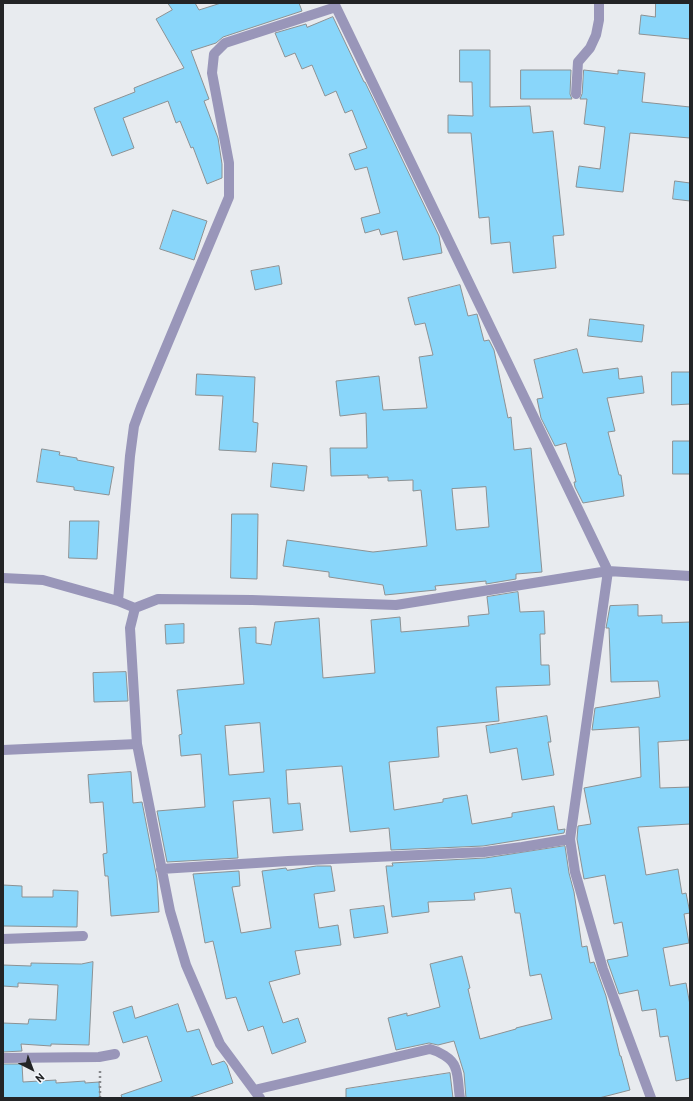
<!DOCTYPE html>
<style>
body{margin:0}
#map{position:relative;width:693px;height:1101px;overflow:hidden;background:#e8ebef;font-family:Barlow,sans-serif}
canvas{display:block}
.frame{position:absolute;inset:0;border:4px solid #232426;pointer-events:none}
.north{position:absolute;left:12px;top:1049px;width:40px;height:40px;-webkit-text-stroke:3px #f5f8fd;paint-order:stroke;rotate:138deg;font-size:11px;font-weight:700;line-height:16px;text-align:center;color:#232426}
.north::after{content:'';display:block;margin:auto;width:14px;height:18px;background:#232426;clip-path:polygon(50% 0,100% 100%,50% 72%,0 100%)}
</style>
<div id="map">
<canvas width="693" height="1101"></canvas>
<div class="frame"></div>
<div class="north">N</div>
</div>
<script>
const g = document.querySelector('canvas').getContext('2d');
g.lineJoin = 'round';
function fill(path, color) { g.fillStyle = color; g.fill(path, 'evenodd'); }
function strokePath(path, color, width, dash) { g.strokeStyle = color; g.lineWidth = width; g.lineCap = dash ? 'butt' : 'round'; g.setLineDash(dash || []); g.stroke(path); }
const building = new Path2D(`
 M168,3h27l4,7 22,-7h78l3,8 -79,26 -7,6 -25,8 18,48 -5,2 14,37 4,26v14l-15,6 -14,-37 -2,1 -11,-27 -4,2 -8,-22 -45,17 11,30 -22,8 -18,-48 41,-16 -1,-4 50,-20 -28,-49 16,-9z
 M656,3h34v36l-51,-5 2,-19 14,2z
 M333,17l31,65h1l74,154 3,17 -39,7 -6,-29 -16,4 -2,-6 -14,4 -4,-15 19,-5 -13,-46 -12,3 -6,-16 18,-6 -15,-38 -7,3 -9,-22 -11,5 -13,-31 -10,4 -7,-16 -10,4 -10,-24 31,-9 1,3z
 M460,50h30v57l40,-1 3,27 20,-2 11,104 -11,1 3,32 -43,5 -3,-31 -19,2 -2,-27 -10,1 -8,-85h-23v-18l25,1 -1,-34h-12z
 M521,70h50l-1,24 2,5h-51z
 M584,70l34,4v-4l27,3 -3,29 48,5v31l-60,-5 -7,59 -47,-5 3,-21 21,3 5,-42 -21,-3 3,-25h-7l2,-5z
 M675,181l15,2v18l-17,-2z
 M173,210l34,11 -13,39 -34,-11z
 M279,266l3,18 -27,6 -4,-19z
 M460,285l8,31 9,-2 7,27 5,-1 5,10 14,68 3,-1 3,33 17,-2 11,124 -26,2v5l-30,5v-3l-51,5 1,4 -51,5 -2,-10 -54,-8v-5l-46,-6 4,-26 86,12 54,-6 -6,-56 -8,1v-11l-25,1v-4l-20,1v-3l-37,1 -1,-28h37l-1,-35 -26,3 -4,-35 43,-5 4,34 44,-2 -8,-51 14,-2 -8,-32 -10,2 -7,-27zM486,487l3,40 -33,3 -4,-41z
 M590,319l54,6 -2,17 -54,-6z
 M577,349l6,24 35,-5 1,11 23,-3 2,17 -37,5 8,33 -7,1 11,43h2l3,21 -41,7 -8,-16 -1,-5h2l-10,-39 -11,3 -14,-28 -4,-19 6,-1 -9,-38z
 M672,372h18v32l-18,1z
 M197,374l58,3 -2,45 5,1 -2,29 -37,-2 4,-54 -27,-1z
 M673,441h17v33h-17z
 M42,449l18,3 -1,3 18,3v2l37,7 -5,28 -35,-5v-3l-37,-5z
 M273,463l34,3 -3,25 -33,-4z
 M232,514h26l-1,65 -26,-1z
 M70,521h29l-2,38 -28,-1z
 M518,592l2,20 24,-1 1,23h-5l1,31h8l1,20 -54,2 3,34 -62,6 2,30 -50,5 5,48 49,-8v-3l24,-4 5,29 40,-7v-4l42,-7 4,24 7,-1 -1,4 -81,13 -92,4 -2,-22 -39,4 -8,-66 -56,4 2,34 12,-1 3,27 -30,3 -3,-35 -37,3 5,57 -71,4 -10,-51 48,-4 -4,-53 -20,2 -2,-21 3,-1 -5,-44 67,-6 -5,-56 17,-1v16l15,2 4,-23 44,-4 4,60 52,-5 -4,-53 29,-3 1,15 68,-6 -1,-10 21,-2 -2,-17zM260,723l4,49 -35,3 -4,-49z
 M638,605v11l24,-1v8l28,-1v118l-32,2 2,46 30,-1v37l-52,3 8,48 32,-6 4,25 4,-1 4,20 -6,1 5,29 -26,5 7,38 16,-3 4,22v73l-14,3 -8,-45 -8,1 -4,-28 -14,2 -4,-21 -19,4 -12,-34 21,-4 -6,-34 -8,2 -9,-49 -21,4 -7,-40 1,-13 13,-2 -7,-36 57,-11 -2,-50 -47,3 3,-22 65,-11 -2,-16 -47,1 -2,-54h-3l4,-22z
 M184,624v19l-18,1 -1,-19z
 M126,672l2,29 -34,1 -1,-29z
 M547,716l4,26h-3l6,33 -32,5 -5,-32 -27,5 -4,-27z
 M131,772l2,31 9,-1 15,77 2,33 -48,4 -3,-40h-3l-2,-22 4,-1 -4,-51 -13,1 -2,-28z
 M565,846l4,27 5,19 8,55 5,-1 3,17 4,-1 12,34 14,60h1l9,34 -31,8h-133l-2,-25 -10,-32 -16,4 -9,-2 -33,7 -8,-32 19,-5v3l33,-9 -10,-43 32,-8 8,32 -2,1 12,50 36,-10v-1l36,-9 -11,-45 -11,2 -10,-63h-5l-4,-25 -37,5 1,7 -47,2 1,10 -37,5 -6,-51h7l-1,-3 93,-5z
 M317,866h14l4,25 -21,3 5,34 19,-3 3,20 -46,6 5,23 -31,8 14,41 15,-5 8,24 -34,12 -9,-28 -15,5 -12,-34 -10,2 -13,-58 -8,2 -12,-69 46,-3 1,15 -8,1 9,46 30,-5 -9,-57 24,-3 1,2z
 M3,885l19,1v11h31v-7l25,1 -1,36 -74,-1z
 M384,906l4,27 -34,5 -4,-28z
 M93,962l-4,83 -38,-1v2l-30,-2 1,7 -19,1v-29l25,1 1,-5 27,1 2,-35 -40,-2v4l-15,-1v-21l28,1v-3l50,1z
 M178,1004l9,28 12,-3 13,36 12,-4 3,4 6,18 -45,15h-66l-1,-3 41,-14 -15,-45 -24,7 -10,-31 19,-6 3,12z
 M3,1064h19l1,18 33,-2v3l29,-2v2l14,-1 1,16h-97z
 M450,1073l3,25h-107v-9z`);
fill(building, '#89d6fa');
strokePath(building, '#8c9193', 1);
strokePath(new Path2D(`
 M100,1071v27`), '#86888b', 2.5, [2, 3]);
strokePath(new Path2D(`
 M334,3l274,568 -38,268 5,33 28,97 48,129
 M576,94l2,-32 12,-14 6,-13 3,-15v-17
 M3,578l40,2 75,21 17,7
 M118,601l12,-145 4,-30 7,-19 88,-210v-34l-17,-90 2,-19 11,-11 111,-36
 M3,750l134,-6
 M161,869l127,-8 196,-9 38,-5 48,-8
 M3,939l80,-3
 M3,1058l96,-1 16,-3
 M254,1090l176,-41c8,2 22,9 25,18 4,9 3,21 5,31
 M260,1098l-40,-54 -34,-79 -16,-54 -33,-167 -7,-116 5,-20 23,-9 94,1 144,5 212,-34 82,5`), '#9996b9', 10);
</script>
